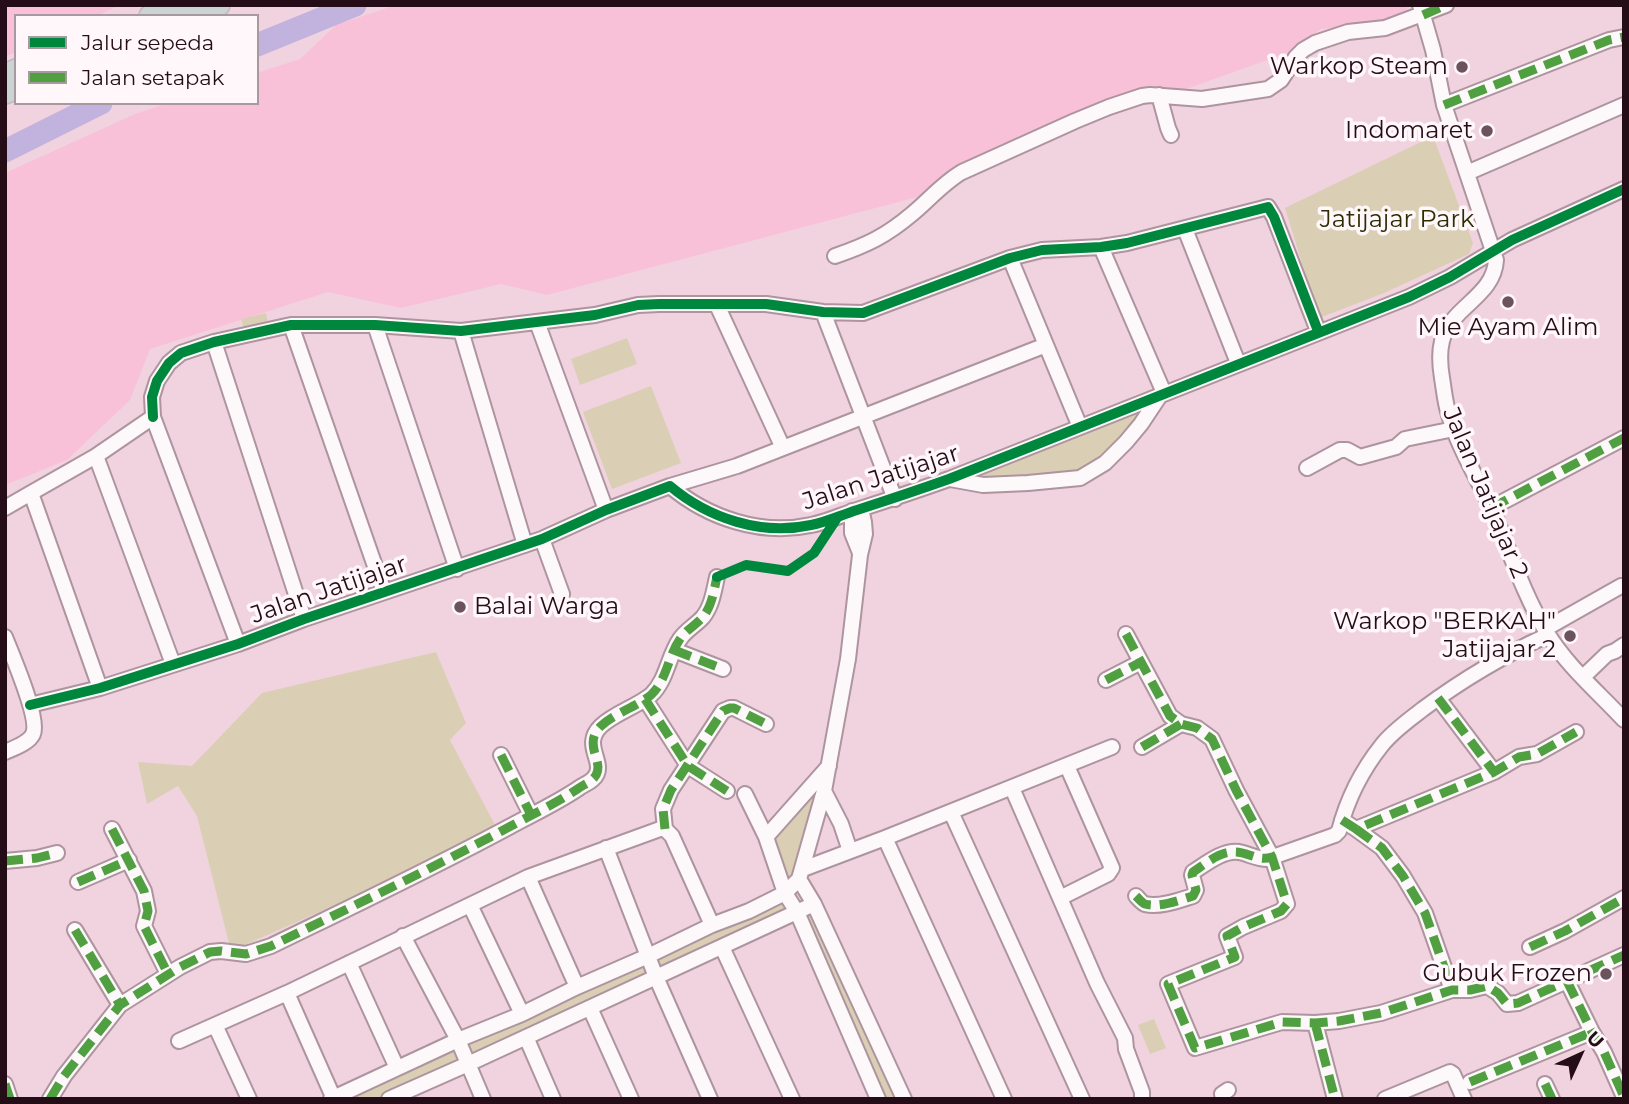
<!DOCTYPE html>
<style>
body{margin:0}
#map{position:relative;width:1629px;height:1104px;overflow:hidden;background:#f1d3df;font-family:Montserrat,sans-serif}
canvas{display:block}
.frame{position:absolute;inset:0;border:7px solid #250d18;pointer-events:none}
.legend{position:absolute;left:14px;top:14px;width:245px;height:91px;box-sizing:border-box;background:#fff7fa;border:2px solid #a899a0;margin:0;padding:9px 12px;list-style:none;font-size:21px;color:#250d18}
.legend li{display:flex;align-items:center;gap:14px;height:35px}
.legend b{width:35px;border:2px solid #a899a0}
.north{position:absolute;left:1545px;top:1020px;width:70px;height:70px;-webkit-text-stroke:5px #fff7fa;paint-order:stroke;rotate:45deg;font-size:19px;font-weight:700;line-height:28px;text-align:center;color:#250d18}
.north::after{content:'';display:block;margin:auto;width:24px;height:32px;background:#250d18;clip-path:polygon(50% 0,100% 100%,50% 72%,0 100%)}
</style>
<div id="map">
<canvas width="1629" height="1104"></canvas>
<div class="frame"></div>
<ul class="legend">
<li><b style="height:9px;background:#00873e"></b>Jalur sepeda</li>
<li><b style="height:9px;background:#509f40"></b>Jalan setapak</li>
</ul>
<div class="north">U</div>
</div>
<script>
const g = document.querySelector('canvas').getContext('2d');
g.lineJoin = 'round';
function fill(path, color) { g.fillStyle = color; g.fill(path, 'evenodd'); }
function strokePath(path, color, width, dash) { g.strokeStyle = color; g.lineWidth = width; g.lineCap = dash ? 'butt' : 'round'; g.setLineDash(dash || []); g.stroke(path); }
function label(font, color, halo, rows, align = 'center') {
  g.font = font + ' Montserrat,sans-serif'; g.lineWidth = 7; g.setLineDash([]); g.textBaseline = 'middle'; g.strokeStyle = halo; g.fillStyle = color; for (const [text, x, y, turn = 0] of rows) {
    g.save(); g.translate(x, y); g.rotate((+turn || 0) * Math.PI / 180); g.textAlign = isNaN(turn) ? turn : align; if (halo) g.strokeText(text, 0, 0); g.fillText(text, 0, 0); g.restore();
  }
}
fill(new Path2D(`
 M5,5h115l-23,11h-81v36l-11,5z
 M396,5h1010l2,6 -41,14 -46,4 -31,23 -292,104 -62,36 -389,103 -46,-11 -100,24 -73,-16 -178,57 -20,51 -63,60 -62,25v-312l130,-59 33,-11h89v-30l43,-14 36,-34z`), '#f8c1d8');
fill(new Path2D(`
 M1433,136l40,107 -4,11 -85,39 -65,25 -34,-110z
 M266,313l2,10 -24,6 -3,-10z
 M627,338l10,26 -57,21 -9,-26z
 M651,386l30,77 -69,26 -29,-77z
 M1161,394l-20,30 -61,54 -131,1z
 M436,652l30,71 -16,17 45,85 -76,43 -188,83 -34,-135 -19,-30 -31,18 -9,-42 54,4 70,-73z
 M830,765l-27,104 -18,25 12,18 17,-8 90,195h-26l-81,-187 -408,187h-58l454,-205 -19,-57z
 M1154,1019l12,29 -16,6 -12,-29z`), '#dacfb4');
strokePath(new Path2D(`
 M257,45l98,-40
 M5,151l96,-48`), '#c2b2de', 23);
const minor = new Path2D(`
 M1420,5l13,45 11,55 52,155c-2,37 -46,47 -54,81 -3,12 -2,25 0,37 2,12 3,25 7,37 10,35 31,67 46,101 16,39 30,81 52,117 20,33 51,59 77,87
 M1159,95l9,33 3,7
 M1444,105l165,-65 15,-3
 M1467,173l157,-68
 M1185,229l53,134
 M1101,247l63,146
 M835,256c32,-11 51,-20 77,-42 17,-14 31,-31 50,-42l113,-51 34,-14 33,-11 8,-1 52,4 66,-10 13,-9 15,-23 7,-7 12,-7 33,-11 37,-4 61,-23
 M1010,258l70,169
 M717,305l66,143
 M823,312l72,187
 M537,322l69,188
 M291,325l93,267
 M375,325l82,244
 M461,331l64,214
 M214,342l90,277
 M153,417l-1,-20 5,-16 12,-18 12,-10 33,-11 77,-17h84l86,6 134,-16 43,-10 21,-1h107l57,8 40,1 147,-55 32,-8 59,-3 26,-4 141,-36 6,10 44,114
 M96,456l77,208
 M1307,468l33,-18h7l13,7 36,-10 9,-8 49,-10
 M950,479l33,6 45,-2 52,-5 25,-15 21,-21 15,-18 20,-30
 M670,486l67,-20 309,-121
 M5,508l26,-15
 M1491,508l133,-70
 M852,511v22l8,20
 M542,539l20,55
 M1545,629l76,-43
 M1126,634l44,82 11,8 16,4 15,11 24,51 36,67 15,47 -6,7 -38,16 -16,9 8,21 -67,27 27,64 87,-26 33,1 24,-2 42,-8 71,-23h18l17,-4 11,7 9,11 11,-1 106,-48
 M5,637c7,18 35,82 28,97 -4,9 -19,14 -28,18
 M674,650l49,19
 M1583,677l24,-23 8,-3 9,-6
 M1106,680l35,-18
 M100,688l-69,-195 65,-37 57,-39 85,227
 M1438,698l56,74
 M645,699l43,67 39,25
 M30,705l70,-17 138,-44 66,-25 238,-80 64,-29 64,-24c38,32 91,50 141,39 16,-3 30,-10 46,-15 31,-10 61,-20 92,-31l460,-182 41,-20 62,-37 112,-51
 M1142,747l39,-23
 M501,755l30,60
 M1012,788l85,195 28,55 1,11 16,43v7
 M824,791l17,33 9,27
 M745,794l21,43 19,56 12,19 81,187
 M951,812l131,287
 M1342,820l14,9 138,-57 25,-15 18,-3 39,-22
 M112,829l32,62 4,20 -4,15 24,48
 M665,829l-2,-20 8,-19 52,-79 7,-3h4l32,16
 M1356,829l26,19 21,28 22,37 27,77
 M766,837l63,-71
 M885,838l119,261
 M606,848l50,129 54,122
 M5,861l32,-3 20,-5
 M803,869l82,-31 227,-91
 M528,877l132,-48h5l7,7 40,89
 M799,879l15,25 90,195
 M78,882l51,-22
 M1136,896c3,3 6,7 9,8 14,4 35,-4 48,-8l3,-6 -4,-15 1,-3c14,-9 30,-22 46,-20 10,2 18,7 28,7l68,-24 4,-4c8,-31 23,-61 43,-86 11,-14 27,-25 41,-36 39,-29 81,-54 125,-74
 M1060,898l48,-24 4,-6 -45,-102
 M470,905l52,109
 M75,930l45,75
 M403,936l55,104 25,59
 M722,947l70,152
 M1530,947l35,-16 59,-33
 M349,963l48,105
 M1567,981l25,51 12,20 20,45
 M287,993l47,106
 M590,1008l41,91
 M1315,1023l20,76
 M526,1037l27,62
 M179,1041l36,-16
 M1470,1082l122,-50
 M5,1084l5,15
 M1545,1084l7,15
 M50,1099l14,-23 56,-71 60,-38 30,-15 11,-1 25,3 25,-8c80,-39 160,-77 238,-119 24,-13 48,-24 70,-39 4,-3 10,-5 14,-9 16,-15 -13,-33 8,-53 14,-13 35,-19 50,-31 16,-15 17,-39 29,-56 6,-9 16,-14 23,-22 9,-11 11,-27 14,-40
 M249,1099l-34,-74 72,-32 241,-116 49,110
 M331,1099l127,-59 64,-26 55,-27 71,-31 64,-31 37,-14 36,-18 14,-14 25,-88 24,-132 12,-104 5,-21 -1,-12 -3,-13
 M389,1099l79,-35 346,-160
 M1223,1099l-1,-5 6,-4
 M1385,1099l65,-27 3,2 11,25`);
const highway = new Path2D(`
 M150,16l28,-11
 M193,16l26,-11
 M5,75l11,-5
 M5,93l11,-5`);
strokePath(minor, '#ad949f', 18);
strokePath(highway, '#c6b6bd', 24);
strokePath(minor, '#fdf8fa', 14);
strokePath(highway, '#cad5d3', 21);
strokePath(new Path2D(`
 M1423,15l23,-10
 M1444,105l165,-65 15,-3
 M1491,508l133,-70
 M1126,634l44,82 11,8 16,4 15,11 24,51 36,67 15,47 -6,7 -38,16 -16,9 8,21 -67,27 27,64 87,-26 33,1 24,-2 42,-8 71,-23h18l17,-4 11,7 9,11 11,-1 106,-48
 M674,650l49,19
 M1106,680l35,-18
 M1438,698l56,74
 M645,699l43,67 39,25
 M1142,747l39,-23
 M501,755l30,60
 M1342,820l14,9 138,-57 25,-15 18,-3 39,-22
 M112,829l32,62 4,20 -4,15 24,48
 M665,829l-2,-20 8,-19 52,-79 7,-3h4l32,16
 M1356,829l26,19 21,28 22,37 27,77
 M5,861l32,-3 20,-5
 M78,882l51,-22
 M1136,896c3,3 6,7 9,8 14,4 35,-4 48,-8l3,-6 -4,-15 1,-3c12,-8 26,-20 40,-20 14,-1 25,10 39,5
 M75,930l45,75
 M1530,947l35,-16 59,-33
 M1567,981l25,51 12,20 20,45
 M1315,1023l20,76
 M1470,1082l122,-50
 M5,1084l5,15
 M1545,1084l7,15
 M50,1099l14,-23 56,-71 60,-38 30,-15 11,-1 25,3 25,-8c80,-39 160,-77 238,-119 24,-13 48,-24 70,-39 4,-3 10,-5 14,-9 16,-15 -13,-33 8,-53 14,-13 35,-19 50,-31 16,-15 17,-39 29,-56 6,-9 16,-14 23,-22 9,-11 11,-27 14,-40`), '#509f40', 9, [18, 9]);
strokePath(new Path2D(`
 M153,417l-1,-20 5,-16 12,-18 12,-10 33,-11 77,-17h84l86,6 134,-16 43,-10 21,-1h107l57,8 40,1 147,-55 32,-8 59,-3 26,-4 141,-36 6,10 44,114
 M717,577l29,-12 42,6 26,-18 23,-35
 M30,705l70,-17 138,-44 66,-25 238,-80 64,-29 64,-24c38,32 91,50 141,39 16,-3 30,-10 46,-15 31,-10 61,-20 92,-31l460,-182 41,-20 62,-37 112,-51`), '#00873e', 10);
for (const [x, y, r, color] of [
 [1462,67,7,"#6c525e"],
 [1487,131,7,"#6c525e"],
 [1508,302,7,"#6c525e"],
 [460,607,7,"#6c525e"],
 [1570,636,7,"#6c525e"],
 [1606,974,7,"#6c525e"]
]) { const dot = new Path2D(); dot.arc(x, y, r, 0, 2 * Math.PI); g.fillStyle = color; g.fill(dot); strokePath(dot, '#fff7fa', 2.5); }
label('24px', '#250d18', '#fff7fa', [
 ["Warkop Steam",1448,67],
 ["Indomaret",1473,131],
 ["Mie Ayam Alim",1508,328,"center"],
 ["Balai Warga",474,607,"left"],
 ["Warkop \"BERKAH\"",1556,622],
 ["Jatijajar 2",1556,650],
 ["Gubuk Frozen",1592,974]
], 'right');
label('24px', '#2b2d00', '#fff7fa', [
 ["Jatijajar Park",1397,220]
]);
label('24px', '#250d18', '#fff7fa', [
 ["Jalan Jatijajar",881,478,-18],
 ["Jalan Jatijajar 2",1485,493,67],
 ["Jalan Jatijajar",329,590,-19]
]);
</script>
